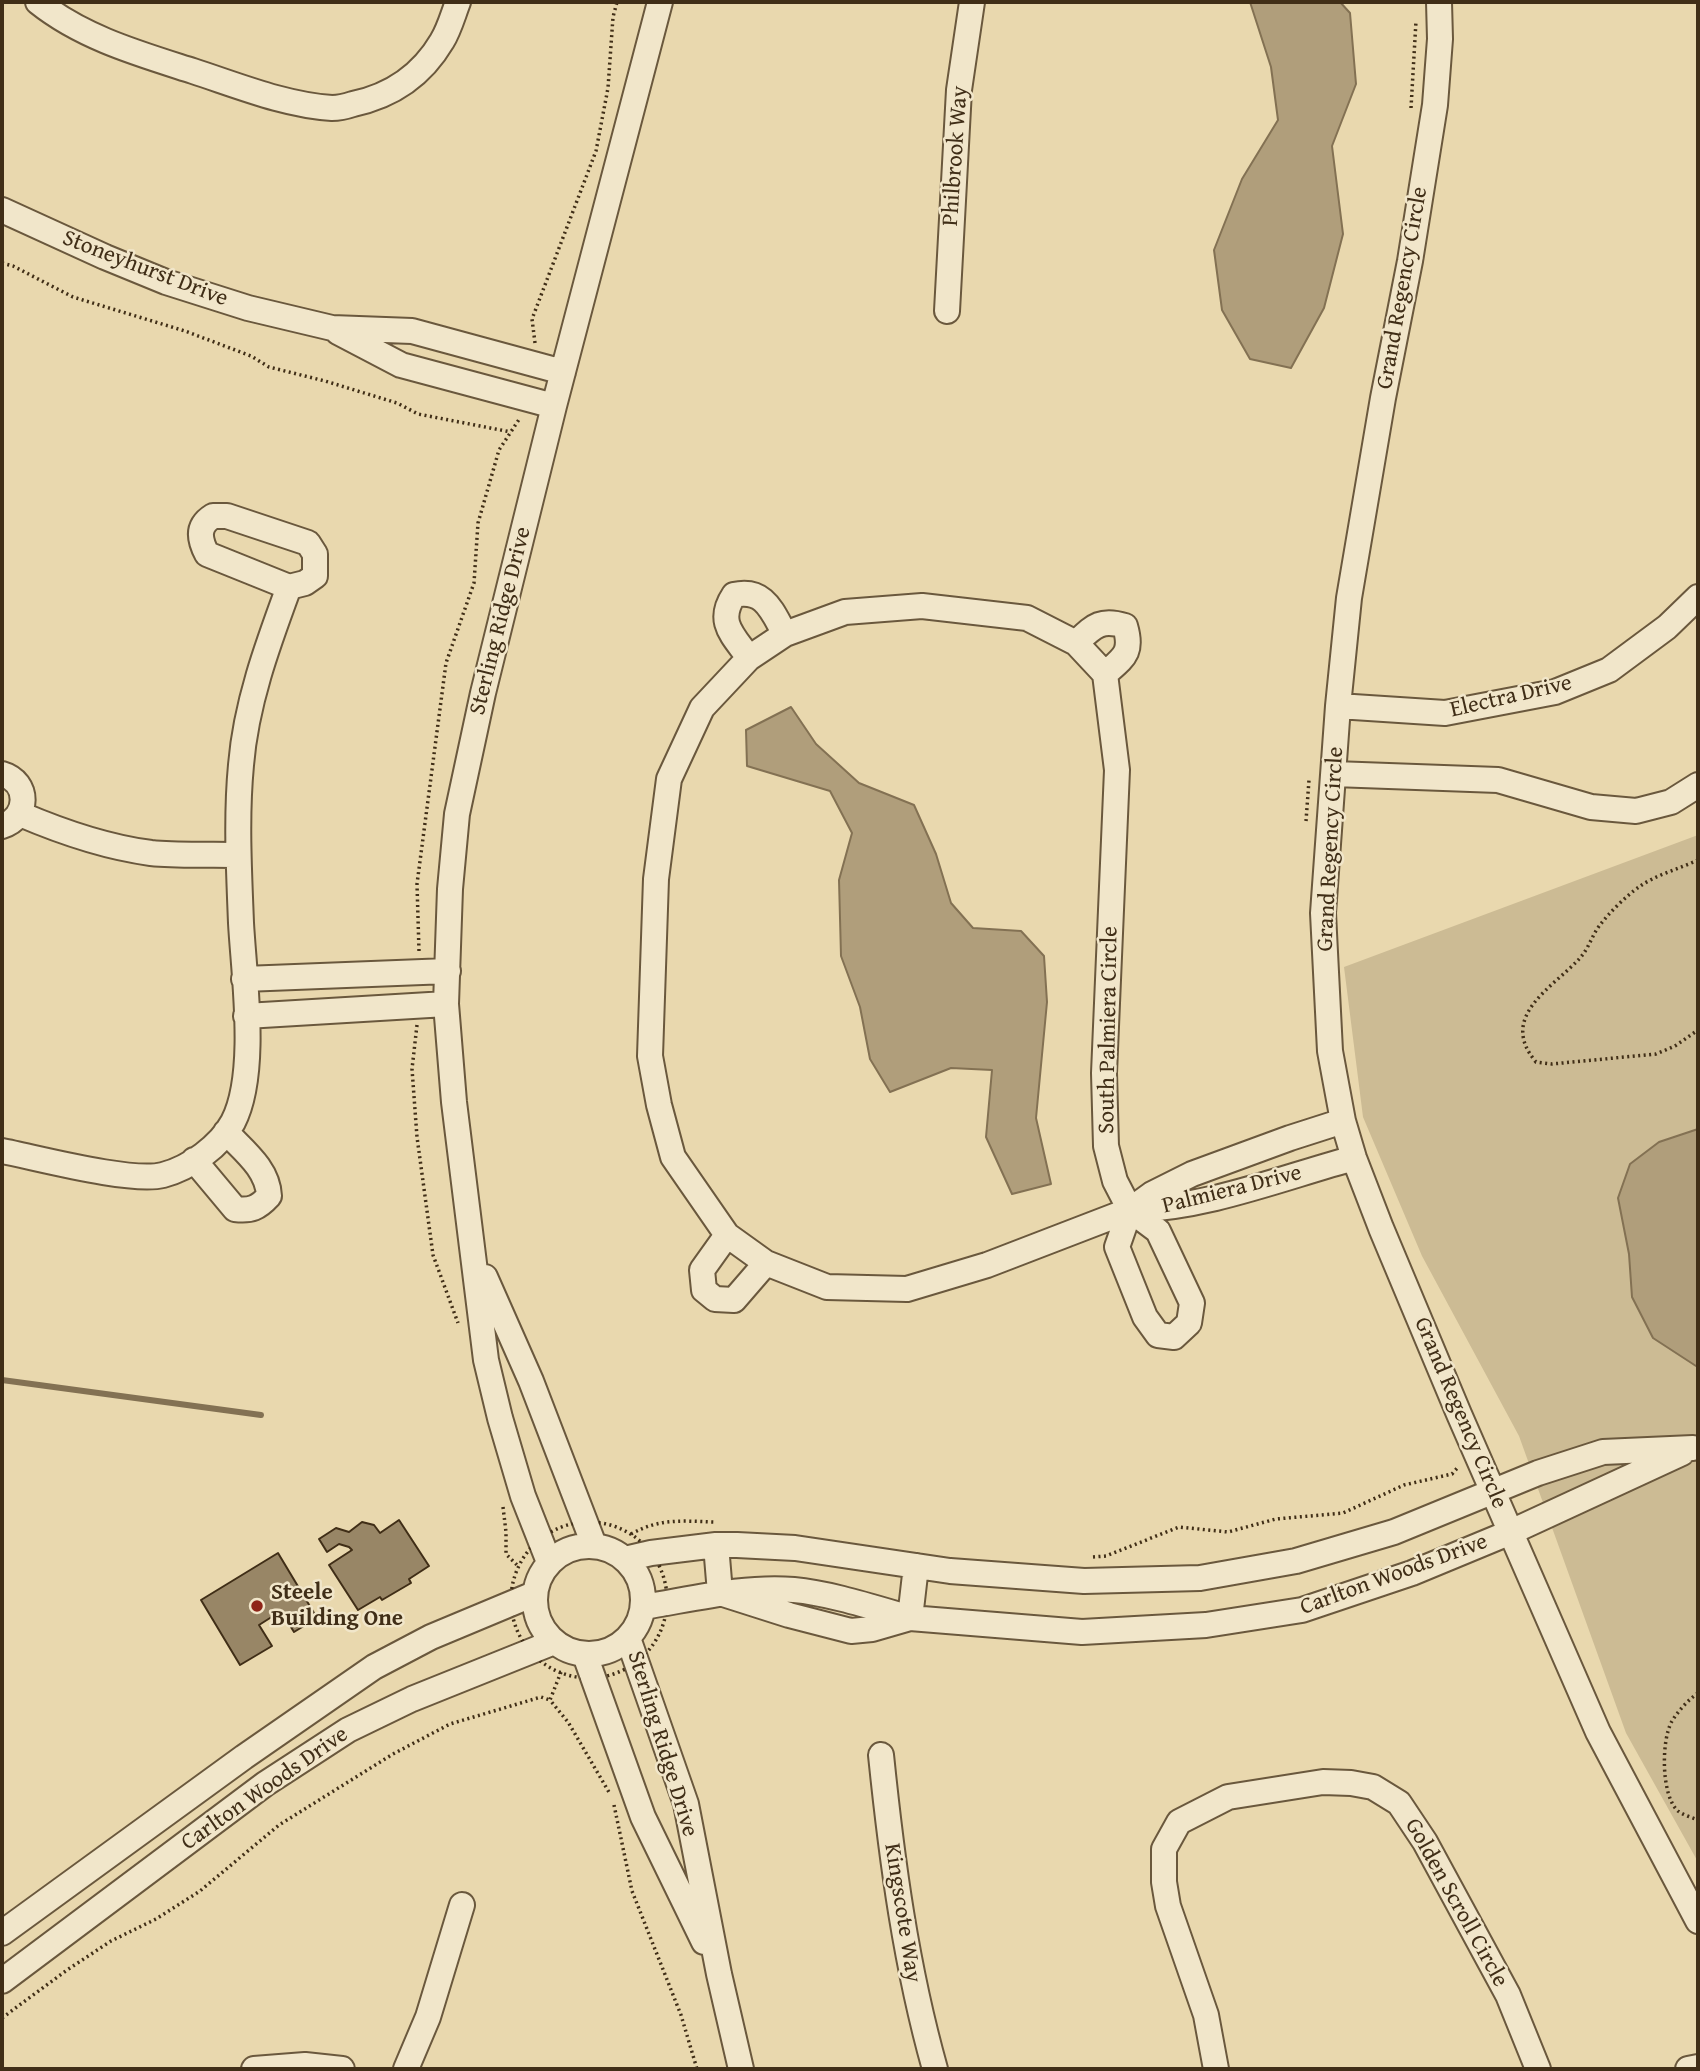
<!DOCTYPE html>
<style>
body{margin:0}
#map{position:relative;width:1700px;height:2071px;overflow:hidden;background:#e9d8ae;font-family:"Gentium Book Plus",serif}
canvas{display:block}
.frame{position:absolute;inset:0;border:4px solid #402e17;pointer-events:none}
</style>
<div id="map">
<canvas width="1700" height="2071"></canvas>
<div class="frame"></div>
</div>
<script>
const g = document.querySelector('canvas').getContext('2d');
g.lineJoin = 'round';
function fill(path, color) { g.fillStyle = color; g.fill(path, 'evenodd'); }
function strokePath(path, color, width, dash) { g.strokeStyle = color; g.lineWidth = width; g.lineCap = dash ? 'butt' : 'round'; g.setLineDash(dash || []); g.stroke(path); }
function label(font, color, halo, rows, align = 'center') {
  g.font = font + ' "Gentium Book Plus",serif'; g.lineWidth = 5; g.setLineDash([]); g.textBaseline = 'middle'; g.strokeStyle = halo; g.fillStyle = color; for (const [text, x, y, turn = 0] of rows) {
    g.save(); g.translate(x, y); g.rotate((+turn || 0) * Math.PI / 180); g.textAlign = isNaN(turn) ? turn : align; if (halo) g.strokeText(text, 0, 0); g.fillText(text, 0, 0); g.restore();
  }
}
fill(new Path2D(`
 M1698,835v1027l-72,-129 -107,-297 -97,-180 -59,-139 -19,-150z`), '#ccbb94');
const water = new Path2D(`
 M1250,2h90l10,11 6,71 -24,62 11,88 -19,74 -33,60 -41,-9 -28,-49 -8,-60 28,-71 36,-59 -7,-53z
 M791,707l25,37 43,39 55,22 22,49 15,49 22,25 48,3 23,25 3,46 -11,116 15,66 -39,10 -26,-57 6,-67 -41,-2 -61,24 -20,-33 -10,-52 -19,-51 -2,-76 13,-47 -22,-42 -83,-25 -1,-36z
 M1698,1129v237h-2l-43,-28 -21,-41 -3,-43 -11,-56 12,-34 29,-22z`);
fill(water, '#b09e7b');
strokePath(water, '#837153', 2);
strokePath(new Path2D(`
 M2,1380l259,35`), '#837153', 6);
const building = new Path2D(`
 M399,1520l30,46 -20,13 2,4 -29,17 -2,-3 -22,13 -29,-45 23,-15 -3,-3 -10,-3 -12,8 -8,-13 17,-11 13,4 13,-10 12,3 6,8z
 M278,1553l39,65 -23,14 -13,-21 -22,14 13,21 -32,19 -39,-65z`);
fill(building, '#988666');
strokePath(building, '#402e17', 2);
const minor = new Path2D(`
 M38,2c45,36 102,52 155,69 46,15 92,34 139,37 7,0 15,-2 21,-4 38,-8 69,-29 89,-63 7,-11 11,-26 16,-39
 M1439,2l1,37 -5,66 -25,156 -27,137 -34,200 -11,108 -15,207 7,138 13,70 11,37 27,70 78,186 139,318 100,189
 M2,210l103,47 61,25 82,26 84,20 80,3 151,41
 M947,311l12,-221 13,-88
 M338,332l63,33 153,41
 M213,516h14l81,27 7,11v22l-10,7 -16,4 -82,-33c-8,-15 -10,-28 6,-38z
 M1076,643c17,-16 24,-25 49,-17 8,27 -1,31 -20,48
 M749,658c-16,-23 -33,-36 -15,-63 31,-7 38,17 51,39
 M1338,706l107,7 110,-21 54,-22 58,-43 31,-30
 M2,774c28,8 27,44 0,52
 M1334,774l164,6 93,27 45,4 35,-9 27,-17
 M20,814c42,18 85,33 131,39 28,3 58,1 87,2
 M244,979l204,-8
 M246,1016l200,-12
 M2,1151c36,7 129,32 161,24 27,-7 57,-29 70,-53 25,-48 11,-145 8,-199 -2,-53 -5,-105 0,-158 5,-62 27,-121 48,-178
 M194,1160l41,49c16,2 23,-1 34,-13 -1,-27 -25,-45 -43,-64
 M1130,1210l-13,37 28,70 13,18 16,2 15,-14 3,-20 -34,-72 -28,-21 -15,-29 -9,-35 -2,-73 13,-303 -12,-96 -29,-31 -49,-25 -105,-12 -77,6 -60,22 -36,24 -47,50 -33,71 -13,100 -6,177 9,49 14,52 54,78 39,28 61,24 80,2 80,-24 143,-55 22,-16 40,-20 98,-36 53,-17
 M1131,1210c76,-2 150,-32 223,-52
 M727,1235l-25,35 2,20 11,9 19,1 32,-37
 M485,1277l46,104 63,164
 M716,1545l4,48
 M535 1600a54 54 0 1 1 108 0a54 54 0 1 1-108 0Z
 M625,1559l26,-6 65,-8h21l58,3 155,23 134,10 116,-3 96,-17 98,-29 144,-59 65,-21 90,-4
 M549,1562l-26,-66 -23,-78 -14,-58 -32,-258 -8,-98 4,-115 7,-75 26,-121 71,-287 106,-404
 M720,1593l69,22 62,16 21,-2 38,-11 172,14 124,-7 96,-15 110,-37 99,-41 171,-79
 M643,1607c50,-8 100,-21 151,-17 35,3 81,18 116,28l6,-52
 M628,1638l58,166 33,170 22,95
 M585,1655l58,162 61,125
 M881,1755c11,107 25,211 54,314
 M2,1933l242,-176 130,-90 57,-30 103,-43
 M2,1981l263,-197 83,-54 64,-31 142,-57
 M254,2069l51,-4 37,4
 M406,2069l22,-52 34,-112
 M1216,2069l-10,-54 -38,-109 -4,-24v-33l15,-27 49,-25 95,-15 28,1 22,4 26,16 26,39 83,153 30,74
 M1688,2069l10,-2`);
strokePath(minor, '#6a583d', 28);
strokePath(new Path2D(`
 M1411,108l5,-87
 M2,263l11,3 60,31 112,34 66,25 18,11 56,14 72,22 21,11 93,18
 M535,343l-3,-24 64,-168 12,-63 5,-71 4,-15
 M1306,821l3,-41
 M1698,860c-19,9 -43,15 -59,27 -12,8 -31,27 -39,38 -8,10 -11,23 -20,33 -26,29 -83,58 -44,104l16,2 104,-10 19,-8 23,-16
 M419,951l-2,-67 29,-221 28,-80 4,-60 21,-73 21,-32
 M417,1025l-5,44 5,68 16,118 25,68
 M503,1507l3,25v22l12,12
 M511 1600a78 78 0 1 1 156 0a78 78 0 1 1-156 0Z
 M631,1534c29,-16 51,-13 83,-12
 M1093,1557l13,-1 73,-29 49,5 48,-13 67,-6 61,-28 48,-11 7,-8
 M561,1672l-11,28 18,22 42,72
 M1698,1693c-10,7 -19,17 -26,28 -11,19 -11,75 6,90 5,4 15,7 20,9
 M614,1805l18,86 49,124 16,54
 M2,2018l65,-48 44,-29 45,-22 44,-28 79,-66 114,-71 57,-30 91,-27 9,3`), '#402e17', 3.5, [2, 3.5]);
strokePath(minor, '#f1e6ca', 24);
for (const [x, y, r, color] of [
 [257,1606,7,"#8f2418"]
]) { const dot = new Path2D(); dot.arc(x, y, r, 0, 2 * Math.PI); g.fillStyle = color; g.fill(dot); strokePath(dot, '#f1e6ca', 2.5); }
label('23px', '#402e17', '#f1e6ca', [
 ["Philbrook Way",956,156,-86],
 ["Stoneyhurst Drive",145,269,21],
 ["Grand Regency Circle",1403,288,-80],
 ["Sterling Ridge Drive",501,621,-76],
 ["Electra Drive",1511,697,-13],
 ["Grand Regency Circle",1331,849,-87],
 ["South Palmiera Circle",1109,1030,-89],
 ["Palmiera Drive",1232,1190,-14],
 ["Grand Regency Circle",1460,1413,67],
 ["Carlton Woods Drive",1394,1575,-20],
 ["Sterling Ridge Drive",662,1744,73],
 ["Carlton Woods Drive",265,1789,-35],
 ["Golden Scroll Circle",1456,1903,61],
 ["Kingscote Way",902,1913,81]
]);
label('bold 23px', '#402e17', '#f1e6ca', [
 ["Steele",271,1593],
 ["Building One",271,1619]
], 'left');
</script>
